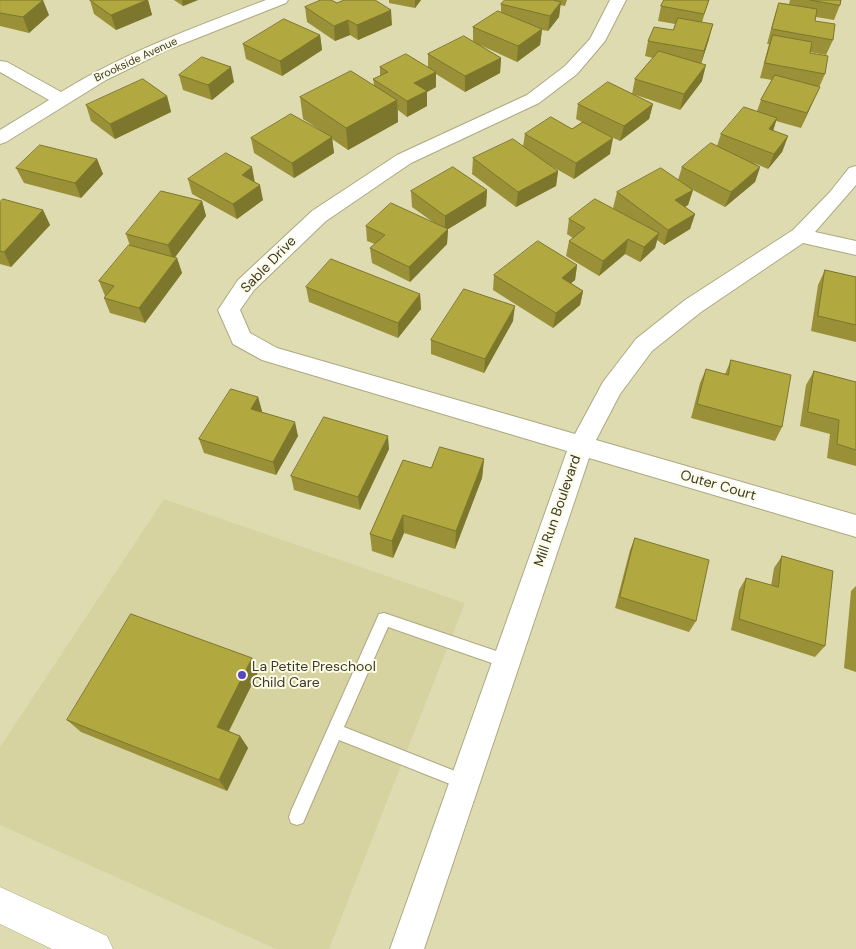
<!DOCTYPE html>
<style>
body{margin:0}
canvas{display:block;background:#dedbb1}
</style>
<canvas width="856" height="949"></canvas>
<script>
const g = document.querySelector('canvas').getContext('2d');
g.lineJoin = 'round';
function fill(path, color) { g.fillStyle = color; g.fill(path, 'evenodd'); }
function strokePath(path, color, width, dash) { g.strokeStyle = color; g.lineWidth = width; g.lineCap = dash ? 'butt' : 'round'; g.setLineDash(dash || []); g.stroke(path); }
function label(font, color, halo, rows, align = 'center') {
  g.font = font + ' "DM Sans",sans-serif'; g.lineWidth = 4; g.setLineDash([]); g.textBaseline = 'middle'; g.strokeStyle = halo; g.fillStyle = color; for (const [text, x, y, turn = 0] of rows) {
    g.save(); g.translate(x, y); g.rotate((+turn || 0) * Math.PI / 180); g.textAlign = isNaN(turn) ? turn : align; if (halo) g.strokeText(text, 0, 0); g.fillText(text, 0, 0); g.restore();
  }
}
fill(new Path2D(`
 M164,499l301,104 -136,346h-53l-276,-124v-78z`), '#d7d3a1');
const service = new Path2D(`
 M384,613l127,43 2,5 -2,5 -5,2 -118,-41 -44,100 126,50 3,5 -3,5 -5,3 -126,-50 -36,83 -6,2 -6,-2 -2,-6 2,-6 88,-197z`);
const minor = new Path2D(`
 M266,0h22l-2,3 -119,47 -61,30 -100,62 -6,2v-14l49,-30 -49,-28v-11l7,1 54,30c65,-40 134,-65 205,-92z
 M610,0h16l-21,41 -28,33 -38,29 -128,60 -85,58 -72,69 -14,20 10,23 27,15 298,86 28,-52 33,-43 49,-39 108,-70 37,-38 19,-24 7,-2v19l-41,47 41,9v14l-53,-12 -102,69 -49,39 -32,43 -24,46 260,75v22l-267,-79 -165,491h-34l177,-498 -305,-91 -29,-16 -15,-34 20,-30 74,-69 85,-56 130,-60 38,-29 25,-27z`);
const tertiary = new Path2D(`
 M0,887l107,49 6,13h-61l-52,-25z`);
strokePath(service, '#aca980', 2);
strokePath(minor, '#aca980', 2);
strokePath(tertiary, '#aca980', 1);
fill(service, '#fff');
fill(minor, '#fff');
fill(tertiary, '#fff');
fill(new Path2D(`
 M0,0l49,15 -20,18 -29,-7z
 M90,0h58l4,15 -36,15 -22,-16z
 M174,0h24l-15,6z
 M389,0h32l-6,8 -26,-5z
 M505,0h62l-2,6 -5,-1 -1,12 -11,14 -6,-1 -2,15 -23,17 -37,-17 21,13 -1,15 -35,19 -29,-18v13l-9,5v14l-20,11 -9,-7v12l-50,28 -16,-11 2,14 -40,25 -40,-25 -3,-15 69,-8 -17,-11 -3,-22 74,-12 -1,-6 7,-3v-9h48v-13l45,-13v-14l28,-15v-8z
 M664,0h45l-7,22 7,17 -8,25 1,17 -22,29 -47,-16 20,10 -4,15 -29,22 -17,-8 7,21 -36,25 -28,-16 12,8 -2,15 -40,21 -44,-33 1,-16 50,-12 2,-12 47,-5 10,-7 -6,-3 2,-15 54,-10 3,-15 18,-21 -8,-2 3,-15 25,-11 2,-6 -17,-3 3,-15z
 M790,0h51l-1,5 -6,15 -18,-3 -1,4 18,19 -7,15 -16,-3 15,22 -24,54 -25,-7 -3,10 15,5 -6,16 -14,17 -14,-6 6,4 -5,15 -30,25 -32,-17 -5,15 -3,2 10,7 -5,15 -26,16 -7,-5 -2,8 -15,14 -15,-8 -26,22 -33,-20 3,-15 4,-3 -6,-4 2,-15 48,-8 -4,-3 4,-16 61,-12 4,-13 35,-21 4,-12 36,-23 4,-11 11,-20 -12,-2 9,-34h-2l7,-26 5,-15 10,1z
 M337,3l55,22 -34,15 -8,-5 -15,6 -28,-19 -2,-15z
 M320,35l2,15 -40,26 -36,-17 -3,-15z
 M179,75l55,7 -22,18 -29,-10z
 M167,96l4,16 -56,27 -24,-18 -5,-16z
 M97,159l6,15 -22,24 -57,-15 -8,-15z
 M188,179l67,3 8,18 -26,19 -45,-25z
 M487,190l-1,16 -38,23 -1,15 -37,38 -38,-19 -2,-15 5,-4 -8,-3 -1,-15 67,-4 -21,-15 -1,-16z
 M202,201l4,15 -32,42h3l5,15 -37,50 -35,-10 -6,-15 1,-2 -6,-15 31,-35 -4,-12z
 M0,202l43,8 7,15 -39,42 -11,-3z
 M577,265l-2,15 -4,3 12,8 -3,14 -27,23 -60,-38 1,-15z
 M825,270l31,7v65l-45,-11 7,-46z
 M306,287l114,7 1,15 -23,29 -89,-36z
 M513,321l-29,52 -53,-19v-14z
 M731,360l51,67 -7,14 -84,-23 9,-35 6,-14 19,5z
 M814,371l42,11v84l-29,-8 3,-24 -30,-8 6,-41z
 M258,397l4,15 36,24 -22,39 -72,-22 -5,-14z
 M389,449l-29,61 -66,-20 -3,-14z
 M484,459l-2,19 -27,71 -51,-16 -11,25 -21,-7 -2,-17 61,-66z
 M635,538l61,83 -7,11 -74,-24 15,-58z
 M782,556l43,90 -10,11 -84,-27 8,-40 7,-12 25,8 3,-18z
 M856,586v86l-12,-4 7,-77z
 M258,672l-29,59 11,5 8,12 -21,43 -146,-59 -14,-12z`), '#999037');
fill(new Path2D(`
 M43,0l6,15 -20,18 -6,-16z
 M147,0h1l4,15 -36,15 -5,-15z
 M182,0h16l-15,6z
 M415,0h6l-6,8z
 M561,2l-2,15 -11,14 2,-15z
 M391,10l1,15 -34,15 -1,-15z
 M348,20l2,15 -15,6 -1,-15z
 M713,24l-4,15 -9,28 4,-16z
 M542,29l-2,16 -23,17 1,-16z
 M320,35l2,15 -40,26 -2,-15z
 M501,58l-1,15 -35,19v-16z
 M706,65l-4,16 -22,29 4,-16z
 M231,67l3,15 -22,18 -4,-15z
 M436,72v15l-9,5v14l-20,11v-16l7,-18z
 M820,87l-7,15 -12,26 6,-15z
 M167,96l4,16 -56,27 -5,-15z
 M397,100l1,22 -50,28 -2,-22z
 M653,104l-4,15 -29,22 4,-15z
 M777,118l-5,16 -3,-5z
 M788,136l-6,16 -14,17 6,-15z
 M332,137l2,16 -40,25 -2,-15z
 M613,138l-3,16 -36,25 2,-16z
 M97,159l6,15 -22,24 -6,-15z
 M252,167l3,16 -13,-8z
 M760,167l-5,15 -30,25 6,-15z
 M558,171l-2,15 -40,21 2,-15z
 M260,185l3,15 -26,19 -4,-15z
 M487,190l-1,16 -41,25v-15z
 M693,190l-5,15 -17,10 4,-15z
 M202,201l4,15 -33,44 -5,-15z
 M43,210l7,15 -39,42 -7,-15z
 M695,214l-5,15 -26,16 4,-15z
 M448,229l-1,15 -37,38 -1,-15z
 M659,233l-4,15 -15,14 4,-15z
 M628,239l-3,15 -26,22 4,-15z
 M177,258l5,15 -37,50 -6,-15z
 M577,265l-2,15 -16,13 3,-15z
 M583,291l-3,14 -27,23 3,-15z
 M420,294l1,15 -23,29v-15z
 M515,306l-2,15 -29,52 1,-14z
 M258,397l4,14 -7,12 -4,-14z
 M295,422l3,14 -22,39 -3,-13z
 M388,436l1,13 -29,61 -2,-13z
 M484,459l-2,19 -27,71 1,-18z
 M403,515l1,18 -11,25 -1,-17z
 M252,658l6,14 -33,67 -8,-12z
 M240,736l8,12 -21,43 -8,-11z`), '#7d762d');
const building = new Path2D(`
 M0,0h43l-20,17 -23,-4z
 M90,0h57l-36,15z
 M321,0h10l6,3 7,-3h31l16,10 -34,15 -9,-5 -14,6 -29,-19z
 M505,0h48l8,2 -11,14 -49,-12z
 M664,0h45l-5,14 -43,-8z
 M810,0h31l-1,5z
 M779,3l38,6 -2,12 20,3 -2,16 -61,-11z
 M498,11l44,18 -24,17 -45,-19z
 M678,18l35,6 -9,27 -56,-10 6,-14 19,3z
 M284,19l36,16 -40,26 -37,-17z
 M773,35l39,7 -2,11 18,3 -3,18 -60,-11z
 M464,36l37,22 -36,18 -37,-22z
 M659,51l47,14 -22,29 -49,-15z
 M406,54l30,18 -22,11 13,8 -20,10 -34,-22 15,-7 -8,-5z
 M202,57l29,10 -23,18 -29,-10z
 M351,71l46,29 -51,28 -46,-31z
 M775,75l45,12 -13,26 -46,-13z
 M143,79l24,17 -57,28 -24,-19z
 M608,82l45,22 -29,22 -46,-22z
 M744,107l33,11 -8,11 19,7 -14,18 -53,-20z
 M291,114l41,23 -40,26 -41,-25z
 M551,117l21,12 11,-7 30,16 -37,25 -51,-29z
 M513,139l45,32 -40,21 -45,-34z
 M711,143l49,24 -29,25 -49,-25z
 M40,145l57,14 -22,24 -59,-15z
 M226,153l26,14 -10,8 18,10 -27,19 -45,-25z
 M453,167l34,23 -42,26 -34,-25z
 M661,168l32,22 -18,10 20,14 -27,16 -51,-38z
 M161,191l41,10 -34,44 -42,-11z
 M3,199l40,11 -39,42 -4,-1v-49z
 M595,199l64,34 -15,14 -16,-8 -25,22 -34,-20 16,-13 -16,-9z
 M391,203l57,26 -39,38 -39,-19 15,-13 -19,-9z
 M538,241l39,24 -15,13 21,13 -27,22 -62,-38z
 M129,245l48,13 -38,50 -35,-10 10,-12 -15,-5z
 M331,259l89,35 -22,29 -92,-36z
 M825,270l31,7v48l-38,-9z
 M464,289l51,17 -30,53 -54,-19z
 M731,360l60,15 -9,52 -85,-23 9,-35 22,6z
 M814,371l42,11v68l-19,-6 2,-24 -31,-8z
 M231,389l27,8 -7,12 44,13 -22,40 -74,-23z
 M324,417l64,19 -30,61 -67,-21z
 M440,447l44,12 -28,72 -53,-16 -11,26 -22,-7 33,-74 28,8z
 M635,538l74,22 -13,61 -76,-24z
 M782,556l51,15 -8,75 -86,-27 7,-41 32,9z
 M131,614l121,44 -35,69 23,9 -21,44 -152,-60z`);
fill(building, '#b2a840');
strokePath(building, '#7d762d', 1);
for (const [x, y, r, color] of [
 [242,675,5,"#5847bf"]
]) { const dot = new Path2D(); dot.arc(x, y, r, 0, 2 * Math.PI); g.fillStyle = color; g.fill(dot); strokePath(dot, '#fcfbe6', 2); }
label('11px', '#3c3a29', '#fcfbe6', [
 ["Brookside Avenue",136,60,-25]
]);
label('14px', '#3c3a29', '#fcfbe6', [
 ["Sable Drive",269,265,-46],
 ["Outer Court",718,486,16],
 ["Mill Run Boulevard",558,511,-71]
]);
label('14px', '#3c3a29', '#fcfbe6', [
 ["La Petite Preschool",252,667],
 ["Child Care",252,683]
], 'left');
</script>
